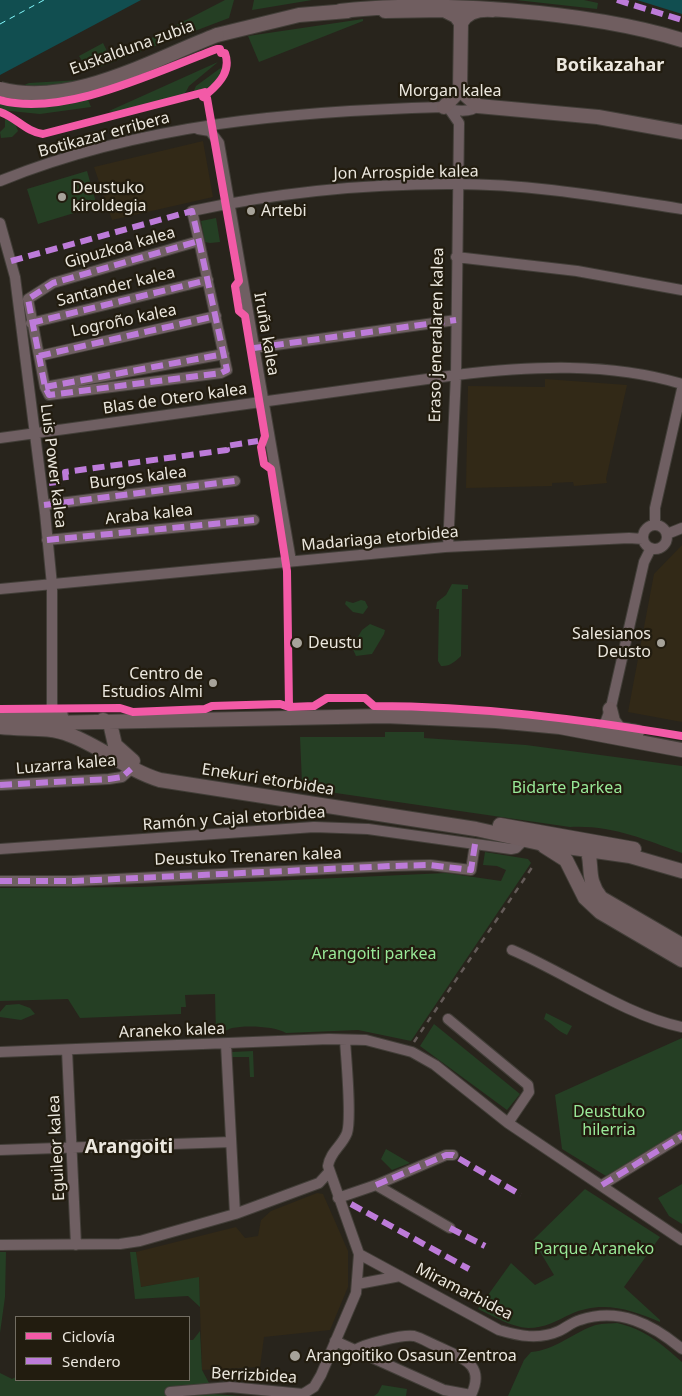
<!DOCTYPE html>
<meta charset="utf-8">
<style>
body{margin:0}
#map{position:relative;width:682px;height:1396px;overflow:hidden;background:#28241c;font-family:"Noto Sans",sans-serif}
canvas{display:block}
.legend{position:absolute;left:15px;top:1316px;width:175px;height:65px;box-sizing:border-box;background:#221c0f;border:1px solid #726d62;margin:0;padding:6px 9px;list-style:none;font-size:15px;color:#ebe7de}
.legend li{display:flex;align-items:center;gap:10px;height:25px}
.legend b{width:25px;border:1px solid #726d62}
</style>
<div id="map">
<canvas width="682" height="1396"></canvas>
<ul class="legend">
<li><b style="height:6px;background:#f35aa7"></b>Ciclovía</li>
<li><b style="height:6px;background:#bd7bd9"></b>Sendero</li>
</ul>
</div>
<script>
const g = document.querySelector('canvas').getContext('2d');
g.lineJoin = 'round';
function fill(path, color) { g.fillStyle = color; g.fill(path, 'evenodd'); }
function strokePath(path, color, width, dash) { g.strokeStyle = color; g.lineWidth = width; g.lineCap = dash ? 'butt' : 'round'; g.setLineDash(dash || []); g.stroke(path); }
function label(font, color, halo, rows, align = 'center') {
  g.font = font + ' "Noto Sans",sans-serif'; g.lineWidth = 4.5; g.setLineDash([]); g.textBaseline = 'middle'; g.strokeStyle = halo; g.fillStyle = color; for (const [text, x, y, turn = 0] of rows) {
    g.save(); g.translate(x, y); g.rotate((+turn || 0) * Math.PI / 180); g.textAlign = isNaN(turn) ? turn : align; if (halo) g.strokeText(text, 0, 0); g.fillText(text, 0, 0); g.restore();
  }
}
fill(new Path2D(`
 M203,141l10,56 -101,23 -18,-53z
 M545,379l82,6 -21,94 1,4 -33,3 -1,-4 -21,1v3l-86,2 2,-102 77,1z
 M682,545v177l-54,-10 26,-138z
 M317,1193l6,1 25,57v36l-18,43 -66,7 -4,30 -58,3 -3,-92 -59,9 -4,-35 100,-25 9,11 13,-2 3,-16 10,-9z`), '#322917');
fill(new Path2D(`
 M225,0h9l-5,18 -129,49 1,-3z
 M254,0h58l-60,10z
 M516,0h68l14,3 -1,6z
 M363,19v2l-104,41 -11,-26z
 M103,43l6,12 -23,12 -7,-11z
 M218,62l-29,24 -6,11 -68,16 -6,-2z
 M226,64c-4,18 -18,27 -34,31l4,-9z
 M80,80l11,27 -51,7 -40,-4v-15l29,-12z
 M5,118l10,5 3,8 -6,6 -11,1 -1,-6 5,-5z
 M87,171l10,35 -59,18 -11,-35z
 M216,218l4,24 -10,1 -5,-1 -4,-21z
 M452,584l16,1v4h-6l-1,67c-5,5 -12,11 -20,10l-3,-5 1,-52h-3l1,-7 9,-7z
 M361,600l4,1 3,6 -5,7 -10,-2 -8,-8 1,-3 7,2z
 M370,624l15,6 -1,4 -12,20 -16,2 -4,-9 10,-17z
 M385,732h39v6l102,7 156,21v87c-39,-14 -70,-28 -112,-26l-255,-37 -13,-7 -2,-46h85z
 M485,852l43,7 3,4 -120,178 -53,-11 -72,3c-10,-7 -41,-8 -54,-5 -6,2 -9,5 -16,5l-1,-39 -30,1 1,12h-5v7l-101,4 -12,-19 -68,2v-113l139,-1 307,-14 55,8 5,-11 -9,-4 -14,-1z
 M19,1004l11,4 5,6 -14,6 -21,-3v-5l6,-7z
 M546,1013l26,13 -5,9c-10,-4 -14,-11 -23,-16z
 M434,1024l86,70 -13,16 -87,-64z
 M682,1038v93l-76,45 -44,-27 -7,-54z
 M253,1051l1,26h-4l-1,-20h-17v-5z
 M386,1149l24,14 -18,7 -11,-11z
 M682,1184v40l-13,-8 -11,-18z
 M585,1189l75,48 -36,50 36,33v2c-29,-13 -59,-22 -89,-8 -15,7 -26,14 -43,14 -17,-1 -35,-12 -50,-19l33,-46 24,22 19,-10 -21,-35z
 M0,1252h6l-1,45 -5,36z
 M130,1252h6l5,35 58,-10 1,30 -12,-11 -53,3z
 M617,1323c27,6 45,21 65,39v34h-174l16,-36 7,-8c24,-2 40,-18 62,-26 7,-3 16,-2 24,-3z
 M200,1331l2,39 13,24 26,2h-241v-23l12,6 4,-2v3h173v-40h4z
 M382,1385l25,4 -1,7h-32l4,-3z`), '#253f24');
fill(new Path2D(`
 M0,0h141l-141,75z
 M637,0h45v14z`), '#114e50');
strokePath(new Path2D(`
 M0,24l44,-24`), '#84fbff', 1, [6, 5]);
const minor = new Path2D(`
 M198,129l12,2 9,12 72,418
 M0,181c140,-57 294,-70 444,-74 9,4 26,6 34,-1
 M0,223l15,54 30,236 7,72v130
 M199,241l28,129 -6,3 -172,22 -4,-8 -17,-88 25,-16z
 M199,241l-7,-30c84,-18 170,-27 256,-27 78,-1 157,13 234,25
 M456,257l121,14 105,19
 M31,323l177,-43
 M254,348l202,-28
 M39,356l177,-40
 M45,387l179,-33
 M0,438l456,-63c75,-9 153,-13 226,9
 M44,505l191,-24
 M643 537a12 12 0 1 1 24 0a12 12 0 1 1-24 0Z
 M655,525v-17l27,-119
 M667,534l15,-6
 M47,540l207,-20
 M448,547l8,-172 3,-252 -9,-13
 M0,589l445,-42 184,-9 14,1
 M608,737l-4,-11 7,-19 33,-145 7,-14
 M0,785l109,-6 13,-2 9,-8
 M0,849l314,-22 54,2 143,20 5,-1 9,-9
 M0,881h74l317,-15 39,-1 41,5 4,-26
 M512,950c54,23 115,66 170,77
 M448,1019l80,66 1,7 -21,31
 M345,1040c1,18 7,78 2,93 -5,13 -17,19 -19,33l31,88 140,76c20,6 40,10 60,1 7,-3 13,-9 21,-11 39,-13 72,4 102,29
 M226,1044l9,170
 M67,1050l9,195
 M0,1052l329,-13 37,1 46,12 23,13 73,58 174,117
 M0,1150l231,-8
 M376,1185l70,-30h7
 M602,1185l80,-49
 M338,1198l38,-13 74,43
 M0,1245l120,-1 20,-3 95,-27 84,-31 10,-11
 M358,1284l42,-8
 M335,1341l109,49 27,5c15,-31 -9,-37 -32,-48 -8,-3 -17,-9 -25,-11 -11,-2 -50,8 -59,14
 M170,1392l60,-5 73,7 11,-7 7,-12 35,-82 3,-39`);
const major = new Path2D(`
 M340,11c97,-11 247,0 342,29
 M385,11l59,-1 12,6 5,7
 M461,23c6,-12 20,-14 32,-13
 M217,35l82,-20 49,-4
 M460,90l18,16 120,11 84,15
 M444,107l16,-17 1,-67
 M610,709l3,12 6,8 18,3
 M0,716h61
 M103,720l7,3 5,22 18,16
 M48,723l337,-7 111,5 64,6 122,23
 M0,727c23,3 48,-1 70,8 32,12 57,35 90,45l316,49 63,14 91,13 52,15
 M500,825l134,24
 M585,844c10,19 -1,33 16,54l81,47
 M544,846l22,14 19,38 15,14 82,48`);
strokePath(minor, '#423e38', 12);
strokePath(major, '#423e38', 16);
strokePath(minor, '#6f5f62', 10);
strokePath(major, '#705e60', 14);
strokePath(new Path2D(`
 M414,1042l119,-176`), '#645b58', 2.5, [6, 6]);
const majorBridge = new Path2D(`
 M0,89c71,19 152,-29 217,-54`);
strokePath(majorBridge, '#423e38', 16, []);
strokePath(majorBridge, '#705e60', 14);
strokePath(new Path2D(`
 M617,0l65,20
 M199,241l28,129 -6,3 -172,22 -4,-8 -17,-88 25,-16z
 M11,261l181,-50 7,30
 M31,323l177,-43
 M254,348l202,-28
 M39,356l177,-40
 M45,387l179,-33
 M49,483l17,-2 -1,-9 162,-22 -1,-4 32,-5
 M44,505l191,-24
 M47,540l207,-20
 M0,785l109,-6 13,-2 9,-8
 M0,881h74l317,-15 39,-1 41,5 4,-26
 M376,1185l70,-30h7l68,40
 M602,1185l80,-49
 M351,1204l118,65
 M450,1228l35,18`), '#bd7bd9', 6, [12, 6]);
strokePath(new Path2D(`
 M203,94v3l4,1 32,183 -4,5 4,25 6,5 20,120 -4,11 3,17 7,5 16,102 2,136 25,-1 13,-8h38l9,8c104,0 206,13 308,30
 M0,100c64,18 157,-29 217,-51h3l1,4h4c6,17 -4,29 -17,40l-3,-1 -162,42c-17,-2 -27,-17 -43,-22
 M0,709l120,-1 13,4 72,-3 7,-3 68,-2 9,3`), '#f35aa7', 8);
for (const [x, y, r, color] of [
 [62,197,5,"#a7a39a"],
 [251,211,5,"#a7a39a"],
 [297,643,6,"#a7a39a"],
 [661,643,5,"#a7a39a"],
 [213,683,5,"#a7a39a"],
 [295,1356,6,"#a7a39a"]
]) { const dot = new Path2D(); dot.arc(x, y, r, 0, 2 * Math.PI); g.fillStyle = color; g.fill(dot); strokePath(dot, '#221c0f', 2); }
label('16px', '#ebe7de', '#221c0f', [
 ["Euskalduna zubia",132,48,-20],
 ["Morgan kalea",450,91],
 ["Botikazar erribera",104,135,-15],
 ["Jon Arrospide kalea",406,173,-1],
 ["Gipuzkoa kalea",120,248,-16],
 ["Santander kalea",116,287,-14],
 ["Logroño kalea",124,321,-12],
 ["Iruña kalea",266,334,80],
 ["Eraso jeneralaren kalea",437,335,-89],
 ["Blas de Otero kalea",175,399,-8],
 ["Luis Power kalea",53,466,83],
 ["Burgos kalea",138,478,-7],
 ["Araba kalea",149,515,-6],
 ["Madariaga etorbidea",380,539,-5],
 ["Luzarra kalea",66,765,-5],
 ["Enekuri etorbidea",268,780,9],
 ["Ramón y Cajal etorbidea",234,819,-4],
 ["Deustuko Trenaren kalea",248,857,-2],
 ["Araneko kalea",172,1031,-2],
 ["Eguileor kalea",57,1148,-93],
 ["Miramarbidea",464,1292,27],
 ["Berrizbidea",254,1376,3]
]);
label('16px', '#ebe7de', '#221c0f', [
 ["Deustuko",72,188],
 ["kiroldegia",72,206],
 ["Artebi",261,211],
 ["Salesianos",651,634,"right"],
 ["Deusto",651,652,"right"],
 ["Deustu",308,643],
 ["Centro de",203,674,"right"],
 ["Estudios Almi",203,692,"right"],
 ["Arangoitiko Osasun Zentroa",306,1356]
], 'left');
label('16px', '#99e998', '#221c0f', [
 ["Bidarte Parkea",567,788],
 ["Arangoiti parkea",374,954],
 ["Deustuko",609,1112],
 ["hilerria",609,1130],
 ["Parque Araneko",594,1249]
]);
label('bold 18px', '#ebe7de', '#221c0f', [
 ["Botikazahar",610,66]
]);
label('bold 19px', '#ebe7de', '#221c0f', [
 ["Arangoiti",129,1148]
]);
</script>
